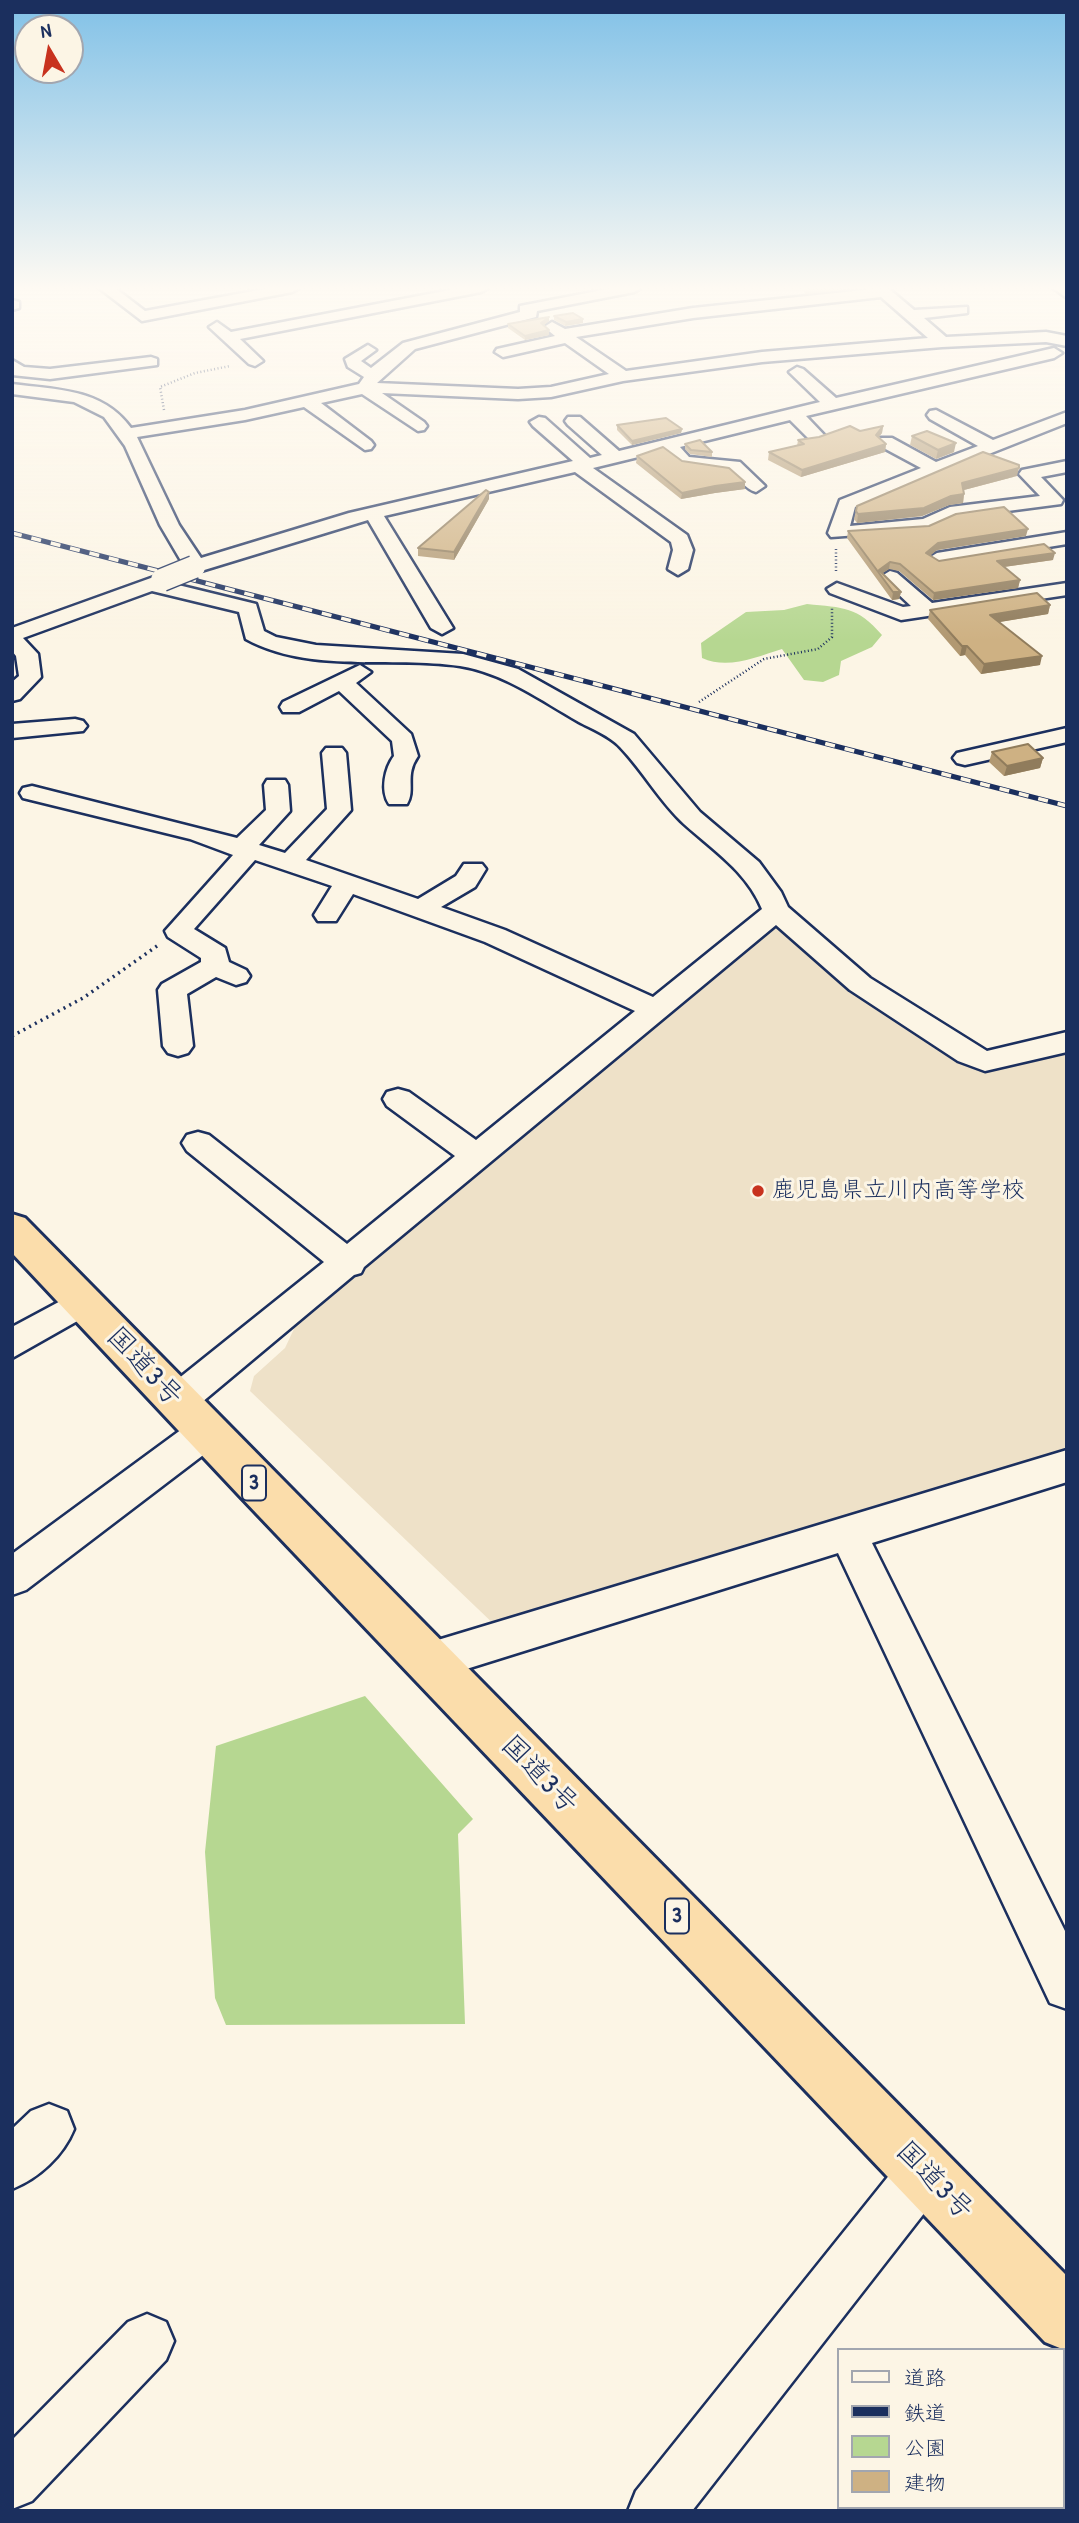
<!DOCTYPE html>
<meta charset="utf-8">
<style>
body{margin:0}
#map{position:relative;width:1079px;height:2523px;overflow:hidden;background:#fcf5e5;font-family:"Patrick Hand","Klee One",sans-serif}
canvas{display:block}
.frame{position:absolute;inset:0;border:14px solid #1b2f5e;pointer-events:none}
.legend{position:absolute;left:837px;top:2348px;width:228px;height:161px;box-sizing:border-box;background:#fcf5e5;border:2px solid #a2a6af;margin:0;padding:9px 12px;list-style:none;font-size:21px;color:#1b2f5e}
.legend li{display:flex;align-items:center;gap:14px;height:35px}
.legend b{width:35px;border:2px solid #a2a6af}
.north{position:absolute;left:14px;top:14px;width:70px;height:70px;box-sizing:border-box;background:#fcf5e5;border:2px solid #a2a6af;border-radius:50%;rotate:350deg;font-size:19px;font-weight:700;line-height:28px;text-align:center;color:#1b2f5e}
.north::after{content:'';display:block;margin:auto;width:24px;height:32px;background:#c8321e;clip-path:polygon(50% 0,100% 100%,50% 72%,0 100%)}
</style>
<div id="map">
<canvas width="1079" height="2523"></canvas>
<div class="frame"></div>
<ul class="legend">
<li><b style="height:9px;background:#fcf5e5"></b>道路</li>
<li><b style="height:9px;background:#1b2f5e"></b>鉄道</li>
<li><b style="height:19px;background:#b6d791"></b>公園</li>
<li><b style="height:19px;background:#ceb183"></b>建物</li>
</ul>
<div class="north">N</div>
</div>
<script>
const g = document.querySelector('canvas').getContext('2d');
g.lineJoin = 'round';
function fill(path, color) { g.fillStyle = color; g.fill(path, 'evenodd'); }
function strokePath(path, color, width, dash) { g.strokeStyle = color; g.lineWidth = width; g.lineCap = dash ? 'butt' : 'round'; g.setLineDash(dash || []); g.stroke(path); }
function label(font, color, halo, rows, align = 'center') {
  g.font = font + ' "Patrick Hand","Klee One",sans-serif'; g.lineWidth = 6; g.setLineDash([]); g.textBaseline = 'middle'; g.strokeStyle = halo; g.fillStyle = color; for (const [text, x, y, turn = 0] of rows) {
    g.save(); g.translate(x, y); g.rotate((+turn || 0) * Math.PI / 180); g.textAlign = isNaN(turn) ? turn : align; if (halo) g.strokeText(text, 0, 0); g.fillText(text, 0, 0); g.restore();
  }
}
fill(new Path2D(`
 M769,927l21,4 187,137 90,-21v413l-567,170 -250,-239 4,-15 31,-28 16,-34z`), '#eee1c8');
fill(new Path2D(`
 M807,604c37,4 50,2 75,31l-10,12 -31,14 -2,14 -16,7 -19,-2 -22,-31c-26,8 -54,21 -80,9l-1,-15 45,-31 38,-2z
 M365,1696l108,123 -15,15 7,190 -239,1 -11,-27 -10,-146 11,-106z`), '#b6d791');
const minor = new Path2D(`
 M99,288h16l30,23 125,-23h29l-7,4 -150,29z
 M460,288h28l-7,4 -241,47 23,22 -8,5 -6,-2 -40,-37 8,-5 14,10z
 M613,288h28l-7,4 -97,19 -1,6 -121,32 -38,34 141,6 33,-2 58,-13 -44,-31 -62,14 -8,-5 2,-3 58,-13 -11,-9 8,-5 13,7 128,-21 190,-20 6,1 25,21 53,-3v6l-43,5 22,19 100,-5 21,4v10l-21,-4 -104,5 -180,15 -139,19 -72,16 -33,2 -136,-6 42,29 3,4 -3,4 -6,1 -56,-37 -41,9 50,38 3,4 -3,4 -6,1 -61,-43 -59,13 -108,17 42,88 22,33 148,-45 224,-52 -40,-35 -3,-4 9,-5 6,1 45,40 12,-3 -34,-30 -3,-4 3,-4h12l39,34 201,-49 -31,-30 8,-5 6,2 33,29 218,-50 8,5 -8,5 -248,58 20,21 -9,5 -6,-1 -21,-21 -110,27 9,10 51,5 25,24 -9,6c-12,-3 -16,-15 -26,-20 -25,-13 -37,10 -67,-21l-70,17 94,67 6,15 -5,19 -10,6 -10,-6 5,-19 -2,-8 -96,-70 -191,44 69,112 -11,6 -11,-6 -63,-108 -167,51h-14l-27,-46 -35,-79 -21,-29 -30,-15 -62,-8v-10c45,6 90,4 119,44l114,-18 114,-26 5,-7 -16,-10 -3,-8 23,-14 8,5 -15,11 10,7 32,-25 117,-31v-6zM881,297l47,41 -166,14 -136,19 -50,-34 117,-19z
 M1053,288h14v10z
 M12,300l7,2v6l-7,2z
 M151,357l6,2v6l-107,14 -38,-4v-15l12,7 26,2z
 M936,410l57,30 74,-28v11l-212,84 -5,19 73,-7 27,-12 90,-11 -21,-22 3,-4 45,-9v11l-26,5 22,23 -2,4 -107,14 -27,12 -96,7 -3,-4 12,-33 81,-32 -41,-22 -3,-4 3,-4h12l44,24 42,-16 -48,-27 -3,-4 3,-4z
 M1067,532v12l-130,21 -10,-6 10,-6z
 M890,571l7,2 35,30 135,-20v12l-166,25 -71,-27 -3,-4 10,-6 66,24 8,-1 -31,-29z
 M162,574l7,2 1,7 86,21 8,27 12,6 40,8 147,9 55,15 116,65 66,78 59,50 22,30 7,15 82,71 117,73 80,-19v20l-82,19 -27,-10 -108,-71 -74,-65 -412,342 -3,6 -7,2 -165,138 -13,4 -13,-4 -5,-11 5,-11 161,-129 -137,-111 -5,-8 5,-8 11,-3 11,3 138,109 108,-88 -68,-50 -4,-7 4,-7 11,-3 11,3 67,48 159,-129 -150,-69 -132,-48 -17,27h-18l-4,-6 18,-29 -77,-26 -61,69 31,19 4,14 17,8 4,6 -4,6 -10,3 -20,-8 -29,17 6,52 -5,7 -10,3 -10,-3 -5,-7 -5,-56 4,-6 39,-22v-4l-33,-21 -3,-6 68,-76 -43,-16 -167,-41 -3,-5 3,-5 9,-2 205,52 29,-28 -2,-25 3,-5h18l3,5 2,26 -31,34 26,8 42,-44 -5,-56 4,-5h16l4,5 5,57 -45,50 112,39 38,-23 8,-12h18l4,5 -11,18 -34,20 64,23 148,67 109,-88c-16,-38 -48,-58 -78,-85 -24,-22 -41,-53 -64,-77 -10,-11 -28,-18 -41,-25 -37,-21 -75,-49 -119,-56 -69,-10 -150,8 -214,-27l-7,-27 -87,-21 -129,47 15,16 3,23 -21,22 -8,2v-19l7,-6 -3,-20 -4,-5v-23z
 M360,665l11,7 -15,11 55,51 7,22c-14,20 -2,33 -11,48h-18c-9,-14 -4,-36 5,-48l-2,-15 -53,-50 -40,21h-16l-3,-5 3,-5z
 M75,719l8,2 4,5 -4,5 -71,7v-14z
 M1067,728v14l-102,23 -8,-2 -4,-5 4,-5z
 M83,1289l12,4 5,9 -5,9 -83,47v-31z
 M206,1417l13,4 5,11 -5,11 -193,147 -14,5v-41l181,-133z
 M1067,1450v32l-195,61 195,392v74l-17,-6 -212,-450 -410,128 -14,-5 -6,-14 6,-14 14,-5z
 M49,2104l18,7 7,18c-11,27 -35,49 -62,60v-60l19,-18z
 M925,2146l18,7 7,18 -7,18 -251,322h-64l8,-20 271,-338z
 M147,2314l19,8 8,19 -8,19 -134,141 -20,8v-69l116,-118z`);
const highway = new Path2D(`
 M12,1214l13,4 1042,1058v75l-22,-9 -806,-847 -227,-242z`);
strokePath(minor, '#1b2f5e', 5);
strokePath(highway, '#1b2f5e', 6);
strokePath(new Path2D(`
 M164,410l-4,-23 35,-14 35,-7
 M836,549v23
 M699,702l65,-43 54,-10 14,-12v-30`), '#1b2f5e', 2.5, [1, 2.5]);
strokePath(new Path2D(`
 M12,1036l71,-38 74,-52`), '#1b2f5e', 3.5, [2, 4.5]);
fill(minor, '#fcf5e5');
fill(highway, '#fbddab');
const rail = new Path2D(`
 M12,533l1055,273`);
strokePath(rail, '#1b2f5e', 5);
strokePath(rail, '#fcf5e5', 3.5, [10]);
const minorBridge = new Path2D(`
 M162,580l32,-13`);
strokePath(minorBridge, '#1b2f5e', 25, []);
strokePath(minorBridge, '#fcf5e5', 22);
fill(new Path2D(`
 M801,288h41l-1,2 -35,4z
 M554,316l29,3v4l-18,3 -11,-6z
 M549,321l-5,4 5,10 -24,5 -17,-12v-4z
 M617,425l65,4 -1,4 -49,12 -15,-15z
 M883,426l-1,7 -3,4 7,7 -1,8 -84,25 -33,-17 1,-8 28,-6 1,-6 62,-9z
 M912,436l42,16 -18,7 -26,-14z
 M685,444l27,8v5l-22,-3 -5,-5z
 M637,456l45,5 63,28 -30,4 -34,6 -45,-36z
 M1017,476l-53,14v4l-1,9 -14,2 -27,11 -65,7 -3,-4 3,-13z
 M489,499l-35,61 -36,-4v-8z
 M848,531l178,5 -89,14 -7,5 9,6 114,-1 -49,7 16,13 -2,8 -85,12 -34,-29 -10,-2 -7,4 19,19 -2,7 -7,1 -45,-62z
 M1050,605l-2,9 -49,8 41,43 -59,9 -16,-19 -5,1 -32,-37 2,-9z
 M992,752l51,6 -3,10 -36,8 -15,-14z`), '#b19871');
fill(new Path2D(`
 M806,288h36l-1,2 -35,4z
 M549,317v4l-8,6v-4z
 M583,319v4l-18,3 1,-4z
 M549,330v5l-24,5v-4z
 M883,426l-1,7 -8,9 2,-7z
 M682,429l-1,4 -49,12v-4z
 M956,443l-2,9 -18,7 2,-9z
 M886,444l-1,8 -84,25 1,-7z
 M1019,468l-2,8 -57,15 2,-8z
 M745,482v7l-30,4 -34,6 1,-6 33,-7z
 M489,492v7l-35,61v-8z
 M964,494l-1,9 -14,2 -27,11 -65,7 1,-9z
 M1028,529l-2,7 -89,14 -12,10 1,-7 12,-10z
 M1055,553l-2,7 -57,8 1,-7z
 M890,562l-1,7 -9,6 -1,-5z
 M1020,580l-2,8 -85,12 1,-7z
 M893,592h8l-2,7 -7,1z
 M1050,605l-2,9 -60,10 2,-9z
 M962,646h5l-2,9 -5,1z
 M1042,656l-2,9 -59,9 3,-10z
 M1043,758l-3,10 -36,8 3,-10z`), '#907c5c');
const building = new Path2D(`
 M573,313l10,6 -17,3 -12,-6z
 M549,317l-8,6 8,7 -24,6 -17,-12z
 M666,418l16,11 -50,12 -15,-16z
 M850,426l10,5 23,-5 -7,9 10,9 -84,26 -33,-18 35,-8 -6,-4 21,-3z
 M927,431l29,12 -18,7 -26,-14z
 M700,440l12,12 -21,-2 -6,-6z
 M663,447l19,14 47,7 16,14 -30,4 -33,7 -45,-37z
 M983,452l36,13v3l-57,15 2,11 -13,2 -27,12 -66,6 -2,-3 1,-5z
 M486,490l3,2 -35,60 -36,-4z
 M1004,507l24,22 -90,14 -12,10 13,8 105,-17 11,9 -58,8 23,19 -86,13 -34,-29 -10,-2 -11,8 22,22h-8l-45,-61 81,-5 27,-12z
 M1037,593l13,12 -60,10 52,41 -58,8 -17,-18h-5l-32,-36z
 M1028,744l15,14 -36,8 -15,-14z`);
fill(building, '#ceb183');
strokePath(building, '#907c5c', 2);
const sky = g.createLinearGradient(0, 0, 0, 641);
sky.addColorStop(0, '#81c1e7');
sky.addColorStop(0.45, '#fefaf3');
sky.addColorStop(1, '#fefaf300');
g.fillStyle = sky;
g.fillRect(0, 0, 1079, 641);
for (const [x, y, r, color] of [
 [758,1191,7,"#c8321e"]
]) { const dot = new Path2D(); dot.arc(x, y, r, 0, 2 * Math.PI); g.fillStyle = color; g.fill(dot); strokePath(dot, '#fcf5e5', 2.5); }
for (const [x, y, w] of [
 [254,1483,24],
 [677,1916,24]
]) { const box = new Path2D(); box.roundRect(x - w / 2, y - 17.5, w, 35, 5); g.fillStyle = '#fcf5e5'; g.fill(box); strokePath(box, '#1b2f5e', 2); }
label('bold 21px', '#1b2f5e', null, [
 ["3",254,1483],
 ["3",677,1916]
]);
label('23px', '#1b2f5e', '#fcf5e5', [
 ["鹿児島県立川内高等学校",772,1191]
], 'left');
label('28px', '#1b2f5e', '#fcf5e5', [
 ["国道3号",144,1367,47],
 ["国道3号",539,1775,46],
 ["国道3号",934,2181,46]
]);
</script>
